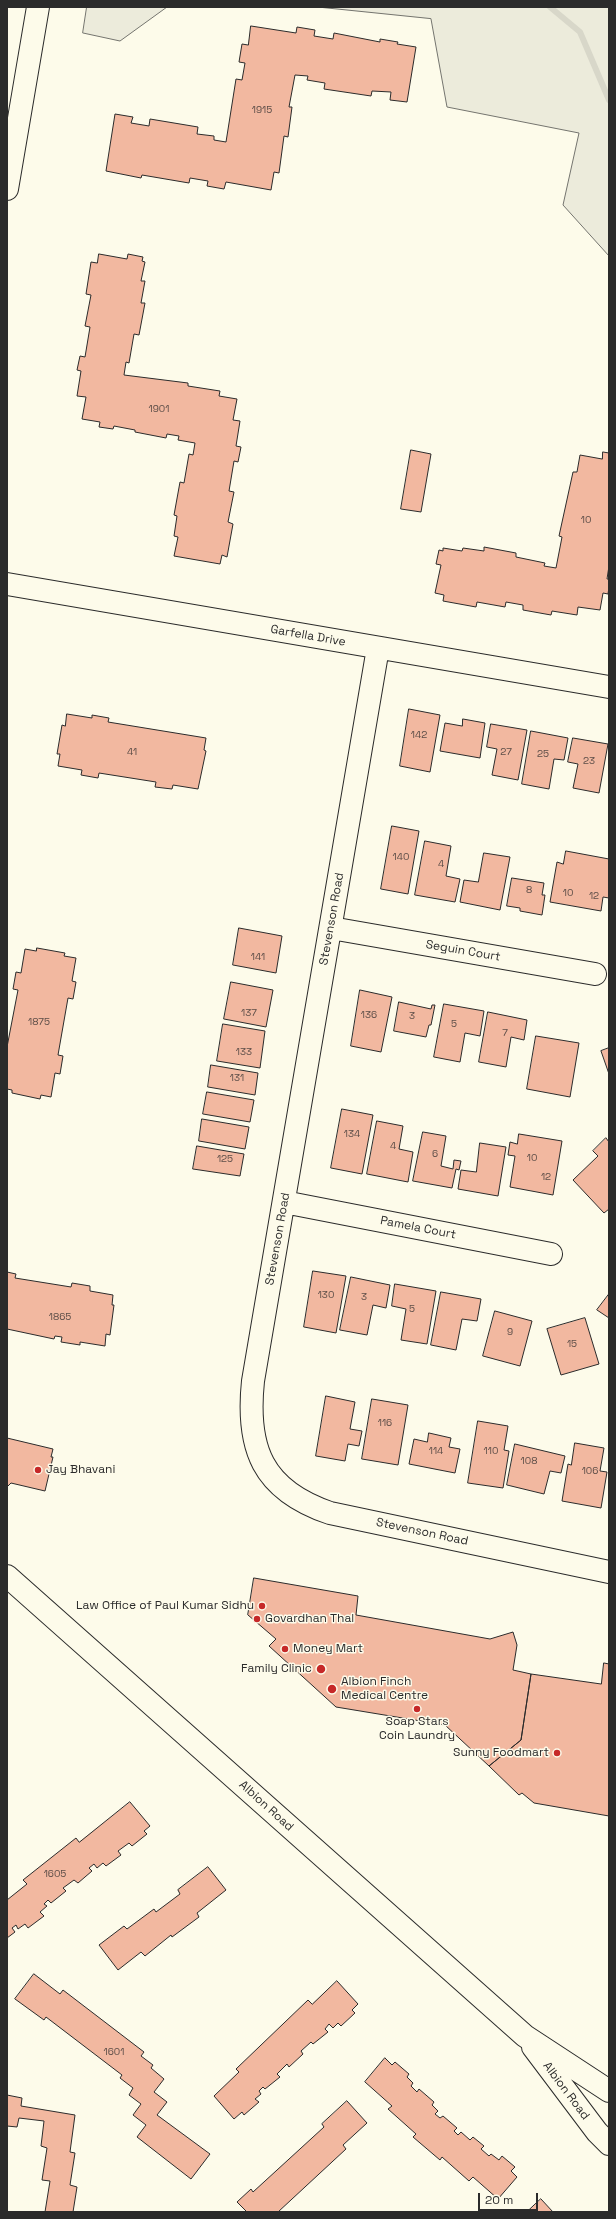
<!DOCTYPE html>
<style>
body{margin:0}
#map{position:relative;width:616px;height:2219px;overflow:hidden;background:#fdfbea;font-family:"Space Grotesk",sans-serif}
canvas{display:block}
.frame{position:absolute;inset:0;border:8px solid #2b2b2b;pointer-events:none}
.scale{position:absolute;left:478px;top:2193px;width:60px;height:18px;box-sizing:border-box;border:2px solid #2b2b2b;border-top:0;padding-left:5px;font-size:12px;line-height:14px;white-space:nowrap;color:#2b2b2b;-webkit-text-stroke:3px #fdfbea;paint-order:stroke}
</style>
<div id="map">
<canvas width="616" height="2219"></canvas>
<div class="frame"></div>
<div class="scale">20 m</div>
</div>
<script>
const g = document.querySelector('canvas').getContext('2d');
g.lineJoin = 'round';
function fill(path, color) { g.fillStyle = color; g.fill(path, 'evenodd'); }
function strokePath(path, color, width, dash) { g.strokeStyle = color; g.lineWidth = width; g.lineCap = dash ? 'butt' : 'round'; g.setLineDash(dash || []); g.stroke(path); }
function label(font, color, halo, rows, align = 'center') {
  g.font = font + ' "Space Grotesk",sans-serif'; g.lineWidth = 3; g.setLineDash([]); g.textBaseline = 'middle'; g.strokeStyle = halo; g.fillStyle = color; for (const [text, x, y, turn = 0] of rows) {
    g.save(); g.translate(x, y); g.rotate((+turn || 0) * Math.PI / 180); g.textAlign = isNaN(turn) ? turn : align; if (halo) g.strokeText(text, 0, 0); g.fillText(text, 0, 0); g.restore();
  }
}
const green = new Path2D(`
 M87,7h80l-47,34 -37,-8z
 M318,7h291v249l-46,-51 16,-72 -132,-26 -16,-88z`);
fill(green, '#ecebdb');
strokePath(green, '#74746e', 1);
strokePath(new Path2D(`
 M550,7l30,25 29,68`), '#d8d7c9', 6);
const building = new Path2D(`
 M251,26l45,7 1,-6 18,3 -1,6 19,3 1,-6 46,9v-3l18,3 -1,2 19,3 -9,55 -17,-2 1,-8 -19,-1 -1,5 -47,-7 1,-6 -18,-3 1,-4 -13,-1 -6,32h3l-4,30 -4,-1 -5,37 -5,-1 -3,18 -45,-8 -2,7 -17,-3 1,-5 -18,-3 -1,5 -47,-8 -1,3 -35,-7 9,-57 18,3 -2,6 18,3 1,-7 48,8 -1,7 17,2v4l12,2 10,-63 6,1 3,-17 -6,-1 3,-18 6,1z
 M99,254l28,5 1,-5 15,3 -1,4 3,1 -4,19h4l-4,22h4l-6,32 -5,-1 -5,29 -3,-1 -2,13 64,8v3l32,5 -1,5 18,3 -4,21 7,1 -4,25 5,1 -3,15 -4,-1 -5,30 5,1 -6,30 5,2 -6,33 -5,-2 -2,9 -46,-8 4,-19 -4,-1 3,-20 -3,-1 6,-33 4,1 5,-29 4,1 2,-12 -17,-3 1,-4 -12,-2 -1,4 -31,-6v-2l-21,-4 -1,3 -14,-2 1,-5 -18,-3 4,-22 -9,-1 4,-25 -4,-1 3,-14 5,1 5,-30 -5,-1 6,-31 -5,-1 5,-32 6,1z
 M411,450l20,4 -10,58 -20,-3z
 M603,452l6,1v113l-2,13h2v8l-1,7 -5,-1 -3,17 -22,-3 -1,8 -25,-4 -1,4 -28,-5v-5l-17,-3 -1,5 -28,-5 -1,5 -33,-6 1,-6 -9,-2 6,-28 -5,-1 3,-14 4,1v-3l19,3 1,-3 21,3v-4l32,6v4l29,6 -1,3 12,2 6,-31 -3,-1 14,-64h4l3,-17 22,4z
 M409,709l31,6 -10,57 -30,-6z
 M67,714l25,4v-3l17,3 -1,4 98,16 -2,12 2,1 -8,38 -25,-4 -1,4 -17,-2 1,-5 -57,-9 -1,5 -17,-3 1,-5 -24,-4 2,-12h-3l5,-29 3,1z
 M463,719l22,4 -5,35 -40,-7 5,-28 17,3z
 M491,724l36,6 -9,50 -26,-5 5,-26 -10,-2z
 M531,731l37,7 -4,22 -10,-1 -5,30 -27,-5z
 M573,738l35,6 -9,49 -26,-5 5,-24 -10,-2z
 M392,826l27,5 -11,63 -27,-5z
 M425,841l26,5 -5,30 14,3 -5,23 -40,-7z
 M566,851l43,8v39l-6,-1 -2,14 -51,-9 7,-40 6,2z
 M484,853l26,4 -10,53 -40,-8 4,-22 14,2z
 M512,878l32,5 -2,12h3l-3,20 -22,-4v-3l-13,-2z
 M239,928l43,8 -6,37 -43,-8z
 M37,948l28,5 -1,3 12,2 -4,23 4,1 -3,17 -5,-1 -10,57 5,1 -3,18 -5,-1 -4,24 -10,-2 -1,4 -28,-6v-3l-5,-1v-42l11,-57 -5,-1 3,-17 5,1 4,-24 11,2z
 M231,982l42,8 -7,37 -42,-8z
 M360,990l32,7 -11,55 -30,-6z
 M399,1002l32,7 1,-4h3l-4,20h-2l-3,12 -32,-6z
 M444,1004l40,7 -4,25 -15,-3 -5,29 -26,-5z
 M488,1012l39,8 -3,20 -13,-3 -5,30 -27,-5z
 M223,1024l42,7 -5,37 -43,-7z
 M536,1036l43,7 -9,54 -43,-8z
 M609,1048v26l-8,-23z
 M211,1065l47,8 -3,22 -47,-8z
 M207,1092l47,8 -4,22 -47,-8z
 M342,1109l31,6 -11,59 -31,-6z
 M202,1119l47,8 -4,22 -46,-8z
 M377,1121l26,5 -4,23 14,3 -5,30 -41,-8z
 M423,1132l23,4 -5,30 12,3 1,-9 7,1 -2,9 -3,-1 -4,19 -39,-7z
 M519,1134l43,7 -9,54 -43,-8 5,-31 -7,-1 2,-13 7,2z
 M606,1138l3,4v67l-5,4 -31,-33 25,-24 -5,-5z
 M480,1143l26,4 -8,49 -40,-7 3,-19 15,2z
 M197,1146l47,8 -4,22 -47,-7z
 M313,1271l33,5 -10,57 -32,-6z
 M7,1272l9,2 -1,4 56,9 1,-4 18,3v5l23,4 -1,10h2l-4,30 -4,-1 -1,12 -25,-4v3l-19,-3 1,-5 -7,-1 -1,3 -47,-10z
 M351,1277l39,8 -4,23 -13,-3 -6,30 -27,-5z
 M395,1284l41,7 -9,53 -26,-4 5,-31 -14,-3z
 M441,1292l40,7 -4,22 -15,-2 -6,31 -25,-5z
 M609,1294v24l-12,-8z
 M495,1311l37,10 -12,45 -37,-10z
 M585,1318l14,46 -38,11 -14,-46z
 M326,1396l29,6 -5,27 12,2 -3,15 -11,-2 -3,17 -29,-5z
 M372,1399l36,6 -10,60 -36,-6z
 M478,1421l30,5 -4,24 5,1 -6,37 -35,-5z
 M429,1433l22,5 -2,9 11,2 -5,24 -46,-9 5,-25 13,3z
 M7,1438l46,11 -2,8h2l-8,34 -34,-8 -4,4z
 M575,1443l29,5 -4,23 7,1 -6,36 -39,-7 6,-37 3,1z
 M515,1444l50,12 -4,17 -11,-2 -6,23 -37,-9z
 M254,1578l104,18 -2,19 134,24 23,-7 4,13 -4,25 18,4 -10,66 -32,26 -44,-41 -109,-18 -67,-61 7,-7 -28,-24z
 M604,1663l5,1v152l-75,-13 -12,-10 -3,2 -30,-29 32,-26 10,-66 70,10z
 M130,1802l20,24 -6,5 3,3 -15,12 -3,-3 -11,8 3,4 -15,11 -3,-3 -6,5 -3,-4 -5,4 3,3 -14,12 -4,-3 -11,8 3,3 -15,12 -3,-3 -4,4 3,2 -7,6 4,4 -16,12 -3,-4 -7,5 -2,-4 -4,3 3,4 -8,6v-38l20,-16 -4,-4 53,-42 3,4z
 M208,1867l18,23 -29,23 2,4 -27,20 -1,-2 -26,21 -4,-4 -23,18 -19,-25 25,-19 3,3 27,-20 2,3 24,-18 -2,-4z
 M34,1974l26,20 3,-4 81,62 -3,4 12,9 -2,3 13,11 -10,13 13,10 -10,13 53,39 -19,25 -54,-42 9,-12 -13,-10 8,-11 -12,-9 4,-7 -13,-10 2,-3 -76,-58 -2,3 -29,-21z
 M337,1981l21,23 -6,6 3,3 -14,13 -3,-3 -5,5 -4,-4 -4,5 3,3 -15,12 -2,-2 -10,9 2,3 -14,13 -2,-3 -10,10 3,3 -15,12 -2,-2 -4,4 2,3 -6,5 4,3 -15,13 -2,-3 -8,7 -20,-23 25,-24 -3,-3 72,-69 4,4z
 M385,2058l7,7 3,-3 14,12 -2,3 6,6 -2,3 6,6 2,-3 15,13 -2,3 6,6 -3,3 5,4 3,-2 14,12 -3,3 4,4 3,-3 9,8 3,-3 11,9 -3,3 8,7 2,-2 8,6 3,-4 13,11 -4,4 6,6 -19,22 -25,-22 -4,4 -27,-24 -2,3 -27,-23 3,-3 -28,-25 4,-3 -27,-24z
 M7,2095l15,3 -1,8 54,9 -5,37 5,1 -5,32 7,2 -4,25h-28l5,-31 -8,-1 5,-32 -6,-2 3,-25 -25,-3 -2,9 -10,-1z
 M347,2101l20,22 -24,22 3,4 -68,63h-31l-10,-10 14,-13 2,3 71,-65 -2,-3z
 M541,2199l12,13h-26z`);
fill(building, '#f2b8a0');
strokePath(building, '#2b2b2b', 1);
const minor = new Path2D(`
 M7,584l602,103
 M378,648l-125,733c-7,67 9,109 77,132l279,59
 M331,928l264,46
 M284,1202l267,52`);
const major = new Path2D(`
 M7,189l31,-182
 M7,1576l518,460 84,55
 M533,2047l64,85 12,12`);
strokePath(minor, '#2b2b2b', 24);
strokePath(major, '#2b2b2b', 24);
strokePath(minor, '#fdfbea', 22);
strokePath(major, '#fdfbea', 22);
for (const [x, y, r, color] of [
 [38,1470,4,"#c62828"],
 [262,1606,4,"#c62828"],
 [257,1619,4,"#c62828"],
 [285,1649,4,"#c62828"],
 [321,1669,5,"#c62828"],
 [332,1689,5,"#c62828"],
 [417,1709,4,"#c62828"],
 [557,1753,4,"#c62828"]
]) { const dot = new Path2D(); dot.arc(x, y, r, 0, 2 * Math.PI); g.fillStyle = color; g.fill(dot); strokePath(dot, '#fdfbea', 1.5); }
label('10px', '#5d4e48', null, [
 ["1915",262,110],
 ["1901",159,409],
 ["10",586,520],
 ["142",419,735],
 ["41",132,752],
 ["27",506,752],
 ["25",543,754],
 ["23",589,761],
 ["140",401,857],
 ["4",441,864],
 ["8",529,890],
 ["10",568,893],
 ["12",594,896],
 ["141",258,957],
 ["137",249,1013],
 ["136",369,1015],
 ["3",412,1016],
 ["1875",39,1022],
 ["5",454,1024],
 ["7",505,1033],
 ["133",244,1052],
 ["131",237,1078],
 ["134",352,1134],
 ["4",393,1146],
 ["6",435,1154],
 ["10",532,1158],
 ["125",225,1159],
 ["12",546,1177],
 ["130",326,1295],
 ["3",364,1297],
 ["5",412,1309],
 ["1865",60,1317],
 ["9",510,1332],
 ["15",572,1344],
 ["116",385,1423],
 ["114",436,1451],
 ["110",491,1451],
 ["108",529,1461],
 ["106",590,1471],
 ["1605",55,1874],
 ["1601",114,2052]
]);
label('12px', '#2b2b2b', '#fdfbea', [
 ["Garfella Drive",308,636,10],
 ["Stevenson Road",332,919,-80],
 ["Seguin Court",463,951,10],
 ["Pamela Court",418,1228,11],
 ["Stevenson Road",278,1239,-80],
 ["Stevenson Road",422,1532,12],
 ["Albion Road",266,1806,42],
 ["Albion Road",566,2091,53]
]);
label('12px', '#2b2b2b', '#fdfbea', [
 ["Jay Bhavani",46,1470],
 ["Law Office of Paul Kumar Sidhu",254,1606,"right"],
 ["Govardhan Thal",265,1619],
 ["Money Mart",293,1649],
 ["Family Clinic",312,1669,"right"],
 ["Albion Finch",341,1682],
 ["Medical Centre",341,1696],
 ["Soap Stars",417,1722,"center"],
 ["Coin Laundry",417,1736,"center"],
 ["Sunny Foodmart",549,1753,"right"]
], 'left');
</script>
